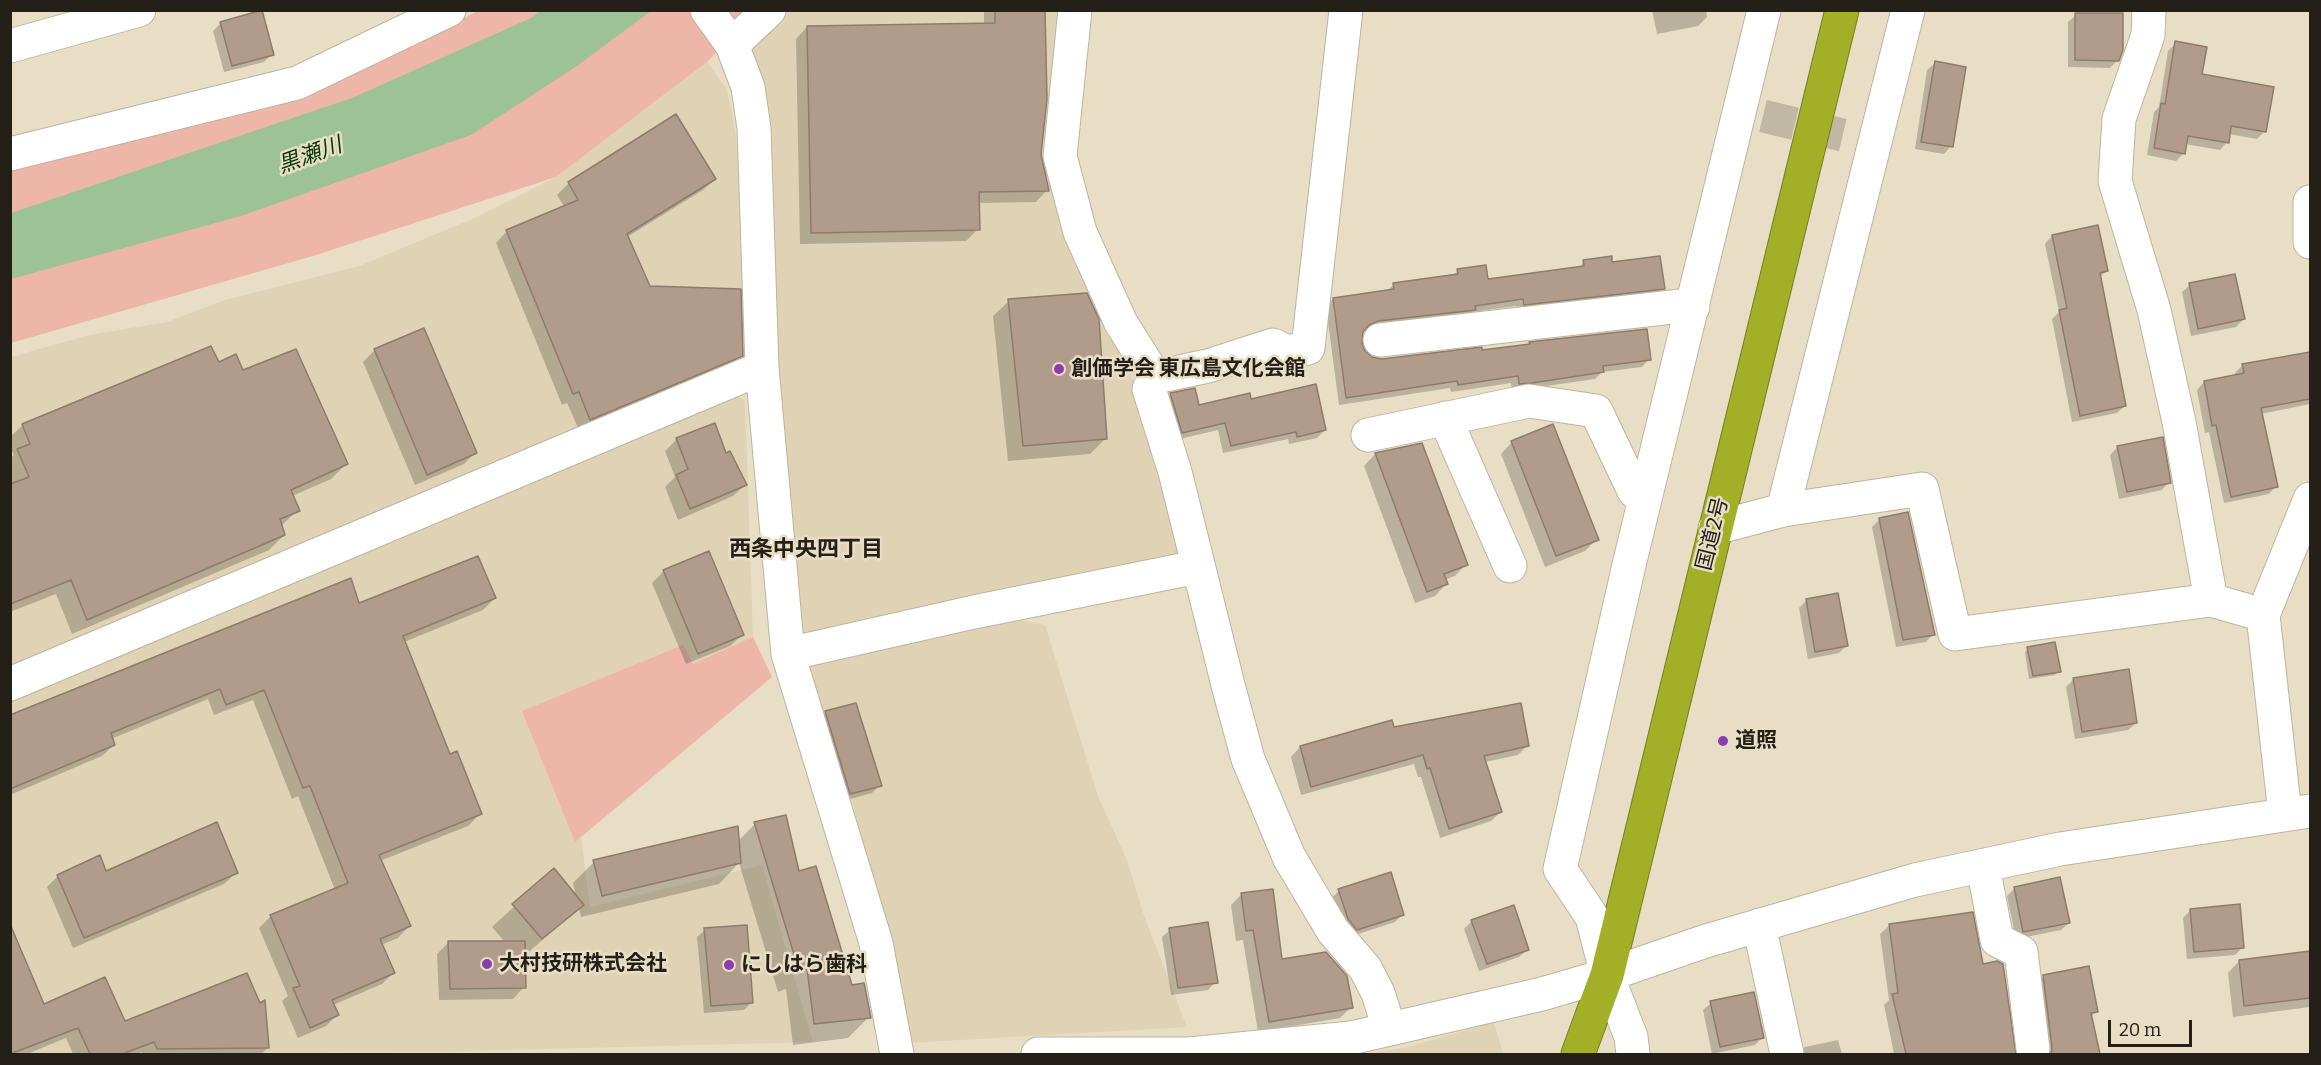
<!DOCTYPE html>
<meta charset="utf-8">
<style>
body{margin:0}
#map{position:relative;width:2321px;height:1065px;overflow:hidden;background:#e8dec6;font-family:Bitter,serif}
canvas{display:block}
.frame{position:absolute;inset:0;border:12px solid #242018;pointer-events:none}
.scale{position:absolute;left:2108px;top:1020px;width:84px;height:27px;box-sizing:border-box;border:3px solid #242018;border-top:0;padding-left:8px;font-size:18px;line-height:21px;white-space:nowrap;color:#242018;-webkit-text-stroke:4px #e8dec6;paint-order:stroke}
</style>
<div id="map">
<canvas width="2321" height="1065"></canvas>
<div class="frame"></div>
<div class="scale">20 m</div>
</div>
<script>
const g = document.querySelector('canvas').getContext('2d');
g.lineJoin = 'round';
function fill(path, color) { g.fillStyle = color; g.fill(path, 'evenodd'); }
function strokePath(path, color, width, dash) { g.strokeStyle = color; g.lineWidth = width; g.lineCap = dash ? 'butt' : 'round'; g.setLineDash(dash || []); g.stroke(path); }
function label(font, color, halo, rows, align = 'center') {
  g.font = font + ' Bitter,"Noto Sans JP",serif'; g.lineWidth = 5; g.setLineDash([]); g.textBaseline = 'middle'; g.strokeStyle = halo; g.fillStyle = color; for (const [text, x, y, turn = 0] of rows) {
    g.save(); g.translate(x, y); g.rotate((+turn || 0) * Math.PI / 180); g.textAlign = isNaN(turn) ? turn : align; if (halo) g.strokeText(text, 0, 0); g.fillText(text, 0, 0); g.restore();
  }
}
fill(new Path2D(`
 M783,11h282l-9,144 69,198 60,204 -383,86 -28,-338 -1,-136 -8,-85 -19,-41z
 M707,62l19,26 8,32 7,64 4,174 -734,311v-312l78,-22 78,-13 55,-21 137,-35 111,-46 86,-43z
 M737,395l8,6 8,236 19,40 -191,160 9,70 172,-42 51,177 -380,10 -422,2 -1,-353 713,-305z
 M1005,617l40,8 53,171 29,64 16,53 44,114 -279,16 -29,-140 -29,-109 -27,-82 -20,-49z
 M1494,1022l9,32h-141l42,-6z`), '#e0d2b4');
fill(new Path2D(`
 M478,11h278l-49,51 -151,115 -243,79 -302,87v-176l383,-115z
 M753,637l19,40 -197,165 -53,-131 161,-66 10,19z`), '#eeb6a8');
fill(new Path2D(`
 M540,11h111l-74,55 -106,69 -230,81 -230,63v-66l341,-115 179,-80z`), '#9ec298');
fill(new Path2D(`
 M984,10h60l-4,145 7,35 -11,12 -59,1 1,26 -12,12 -166,3 -4,-205 11,-12 177,-3z
 M1652,10h54l1,7 -9,9 -41,8z
 M2076,15l42,45 -8,8 -42,-1v-45z
 M221,23l51,31 -8,8 -40,10 -11,-41z
 M2176,43l24,33 65,55 -8,8 -28,-5 -2,8 -7,8 -35,-6 -1,9 -8,8 -29,-6 7,-43 5,-5 9,-56z
 M1935,63l16,83 -7,8 -29,-5 12,-79z
 M675,116l40,63 -12,11 -76,47 22,50 92,68 -12,12 -150,63 -12,-27 -5,2 -66,-162 11,-12 58,-23 -8,-13 12,-12z
 M2052,236l54,35 -7,7 26,128 -8,7 -45,9 -20,-103 7,-7 -14,-68z
 M1584,262l27,2 53,24 -8,8 -139,16 -1,-6 -44,6 -5,5 -98,11 -7,3 -2,11 4,10 8,7 10,1 99,-8 47,-6 2,-3 119,16 -7,8 -40,5 -7,7 -83,12 -1,-8 -60,9 -1,-4 -111,17 -13,-98 7,-8 53,-7 8,-8 58,-8 6,-5 28,10 91,-12z
 M2190,285l54,34 -8,8 -45,9 -9,-44z
 M1009,301l96,138 -15,15 -82,7 -15,-145z
 M375,350l100,103 -11,11 -49,21 -52,-123z
 M2310,354v50l-49,10 15,72 -7,8 -45,9 -15,-71 -4,1 -8,-43 7,-8 32,-6 -1,-3 8,-8z
 M219,364l23,8 104,92 -15,15 -39,17 6,14 -17,16 3,9 -15,15 -197,84 -16,-40 -46,18v-154l4,-3 -4,-8v-10l13,-12z
 M1171,394l27,12 52,-5 75,29 -8,8 -28,6 -1,-5 -65,14 -5,-23 -43,10 -12,-38z
 M677,439l48,16 20,30 -12,11 -55,24 -13,-33 10,-10 -10,-26z
 M1512,442l85,97 -12,12 -40,16 -44,-113z
 M1421,444l45,120 -11,12 -11,4 2,4 -11,12 -20,7 -51,-137 11,-12z
 M2118,447l51,35 -7,8 -43,9 -9,-44z
 M1880,519l53,115 -7,8 -30,5 -24,-120z
 M664,571l78,64 -12,11 -44,18 -34,-81z
 M495,598l-12,12 -79,32 45,114 31,58 -12,12 -88,35 29,65 -11,12 -17,7 12,28 -11,11 -49,21 4,10 -11,11 -28,12 -16,-37 6,-5 -29,-68 12,-12 64,-26 -37,-94 -6,3 -39,-99 -39,15 -6,-16 -97,40 3,6 -12,11 -92,39v-79l348,-111z
 M1807,600l39,46 -7,7 -31,6 -9,-51z
 M2028,648l31,23 -4,4 -26,4 -4,-27z
 M2074,679l62,44 -8,7 -53,9 -9,-52z
 M826,712l54,73 -8,8 -29,8 -25,-81z
 M1393,728l135,17 -10,10 -33,7 16,50 -10,9 -51,17 -19,-61h-3l-4,-13 -113,31 -10,-38 9,-10z
 M755,824l43,49 53,113 18,31 -21,21 -55,7 -7,-56 -8,3 -39,-129 -20,21 -138,33 -2,-9 -56,49 1,30 -11,12 -74,1 -2,-46 12,-12h56l-13,-15 62,-57 22,27 -3,-14 21,-21 144,-21z
 M236,873l-12,11 -151,64 -26,-61 11,-11z
 M2015,888l54,35 -8,7 -45,9 -9,-43z
 M1339,891l64,23 -8,8 -46,15 -18,-39z
 M1242,894l38,67 71,46 -11,11 -82,14 -15,-92 -7,1 -5,-36z
 M2191,910l52,37 -8,8 -48,4 -4,-41z
 M1472,921l55,29 -8,7 -40,14 -15,-42z
 M1890,925l92,41 32,88h-120l-10,-49 5,-5 -9,-66z
 M10,926l33,80 81,17 144,25 -7,6h-118l-1,-2 -5,2h-64l-7,-16 -39,16h-17z
 M705,930l47,72 -8,8 -40,3 -7,-76z
 M1170,930l46,52 -8,8 -37,5 -9,-58z
 M2310,952v55l-77,10 -5,-44 11,-12z
 M2044,977l53,34 -7,6 8,37h-56l-8,-68z
 M1711,1003l52,34 -8,8 -43,9 -9,-44z
 M1838,1040l4,14h-44l7,-7z`), '#0003');
const building = new Path2D(`
 M262,10l12,45 -42,11 -12,-44z
 M995,10h50l2,89 -6,55 8,37 -70,1 1,38 -169,3 -4,-207 188,-3z
 M2075,13h48v37l-4,11 -44,-1z
 M2175,41l32,6 -5,27 72,13 -8,45 -35,-6 -2,17 -41,-7 -3,18 -31,-6 7,-45 4,1z
 M1935,61l31,6 -13,80 -32,-5z
 M676,114l40,65 -89,55 23,52 91,3 2,67 -153,64 -11,-28 -6,2 -67,-164 72,-30 -10,-18z
 M2098,225l10,46 -8,2 26,133 -46,10 -21,-106 8,-2 -15,-73z
 M1612,256v6l48,-6 5,33 -141,16 -1,-6 -48,7 1,4 -98,11 -9,4 -6,7 -1,11 3,8 7,6 10,2 100,-12v3l48,-6 -1,-2 118,-13 4,31 -48,6 1,6 -72,11 -13,1 -1,-8 -60,9 -1,-4 -111,17 -13,-100 61,-9 -1,-6 65,-9 -1,-5 29,-4 2,14 96,-13 -1,-6z
 M2235,274l10,45 -47,10 -9,-46z
 M1087,293l12,26 8,120 -84,7 -15,-147z
 M424,328l53,125 -50,22 -53,-126z
 M211,346l8,16 17,-8 7,16 53,-21 52,115 -57,26 9,21 -20,8 5,16 -198,85 -16,-40 -61,24v-120l19,-7 -12,-28 13,-5 -8,-20z
 M2310,352v47l-49,9 17,79 -47,10 -15,-72 -4,1 -8,-45 40,-8 -2,-9z
 M1316,384l10,46 -29,7 -1,-5 -65,14 -6,-23 -43,10 -12,-40 25,-5 4,17 51,-12 1,6z
 M715,423l11,30 4,-2 17,34 -57,24 -14,-34 12,-6 -12,-31z
 M1553,424l46,116 -43,16 -45,-115z
 M2163,437l8,46 -44,9 -10,-46z
 M1422,443l46,122 -24,9 4,10 -21,8 -52,-139z
 M1908,512l27,123 -32,5 -24,-122z
 M709,551l35,84 -46,19 -35,-84z
 M478,556l18,42 -93,38 47,118 7,-3 25,63 -103,41 32,71 -31,13 15,34 -63,27 7,15 -29,13 -17,-40 7,-2 -30,-71 78,-32 -38,-97 -7,2 -39,-98 -38,15 -6,-16 -109,44 4,12 -105,44v-74l341,-137 8,25z
 M1838,593l10,53 -33,6 -9,-53z
 M2055,642l6,30 -28,4 -6,-29z
 M2129,669l8,54 -55,9 -9,-54z
 M856,703l26,83 -32,8 -25,-83z
 M1521,703l8,43 -45,10 18,56 -53,17 -19,-61 -3,1 -4,-14 -112,32 -11,-41 92,-26 2,7z
 M786,815l13,56 17,-5 36,119 12,-2 7,35 -57,6 -7,-55 -8,2 -45,-149z
 M217,822l21,51 -154,65 -27,-63 43,-20 6,16z
 M738,826l3,37 -139,33 -9,-36z
 M554,868l30,37 -42,34 -30,-35z
 M1391,872l13,43 -47,15 -9,-11 -10,-30z
 M2060,877l10,46 -47,9 -9,-45z
 M1273,889l9,70 44,-7 21,24 6,32 -84,14 -16,-92 -7,1 -5,-38z
 M2240,904l4,44 -50,4 -4,-43z
 M1514,905l15,45 -42,14 -16,-44z
 M1973,912l10,52 14,-3 6,3 13,90h-110l-14,-60 6,-1 -9,-69z
 M1208,922l10,61 -40,5 -9,-60z
 M10,924l34,80 61,-27 20,44 122,-48 13,30 5,-3 4,48 -112,1 -3,-7 -32,12h-32l-12,-26 -68,26z
 M747,925l6,78 -42,3 -7,-78z
 M448,941h77l1,47 -76,1z
 M2310,951v47l-66,8 -5,-46z
 M2089,966l9,46 -7,1 9,41h-49l1,-7 -9,-72z
 M1754,992l10,46 -44,9 -10,-46z`);
fill(building, '#b19c8c');
strokePath(building, '#8f7b6b', 1.5);
strokePath(new Path2D(`
 M1763,116l96,23`), '#c1b8a3', 33, [33, 16]);
const minor = new Path2D(`
 M707,10l25,35 16,42 6,41 8,240 26,286 88,289 21,111
 M1075,10l-15,146 20,76 41,91 34,54
 M1346,10l-38,338 -20,4 -15,-7 -65,21 -53,11 -6,12 26,83 53,213 20,74 41,98 44,74 32,37 13,25 11,35
 M2149,10l-1,25 -29,84 -4,62 39,129 25,112 32,178 52,15
 M732,45l37,-35
 M10,46l129,-36
 M10,154l287,-71 152,-73
 M2310,202v40
 M1380,340l301,-34 12,1
 M1445,418l65,148
 M1368,435l161,-34 67,10 38,80
 M1783,510l139,-21 33,145 256,-34
 M1715,528l68,-18 125,-500
 M788,654l186,-42 223,-45
 M10,684l752,-316
 M2285,814l-22,-199 47,-116
 M1983,866l14,74 24,12 12,97
 M1759,925l28,129
 M1038,1054h151l162,-16 191,-44 65,-19 99,-34 209,-61 145,-31 250,-38
 M1633,1054l-2,-17 -24,-62 -15,-58 -32,-48 69,-304 135,-555`);
const highway = new Path2D(`
 M1578,1054l29,-79 235,-965`);
strokePath(minor, '#beb49d', 35);
strokePath(highway, '#777d21', 35);
strokePath(minor, '#fff', 33);
strokePath(highway, '#a3af26', 33);
for (const [x, y, r, color] of [
 [1059,369,6,"#8c3dad"],
 [1723,741,6,"#8c3dad"],
 [487,964,6,"#8c3dad"],
 [729,965,6,"#8c3dad"]
]) { const dot = new Path2D(); dot.arc(x, y, r, 0, 2 * Math.PI); g.fillStyle = color; g.fill(dot); strokePath(dot, '#e8dec6', 2); }
label('bold 21px', '#242018', '#e8dec6', [
 ["創価学会 東広島文化会館",1071,369],
 ["道照",1735,741],
 ["大村技研株式会社",499,964],
 ["にしはら歯科",741,965]
], 'left');
label('21px', '#242018', '#e8dec6', [
 ["国道2号",1713,534,-76]
]);
label('italic 22px', '#023600', '#e8dec6', [
 ["黒瀬川",310,156,-20]
]);
label('bold 22px', '#242018', '#e8dec6', [
 ["西条中央四丁目",806,550]
]);
</script>
